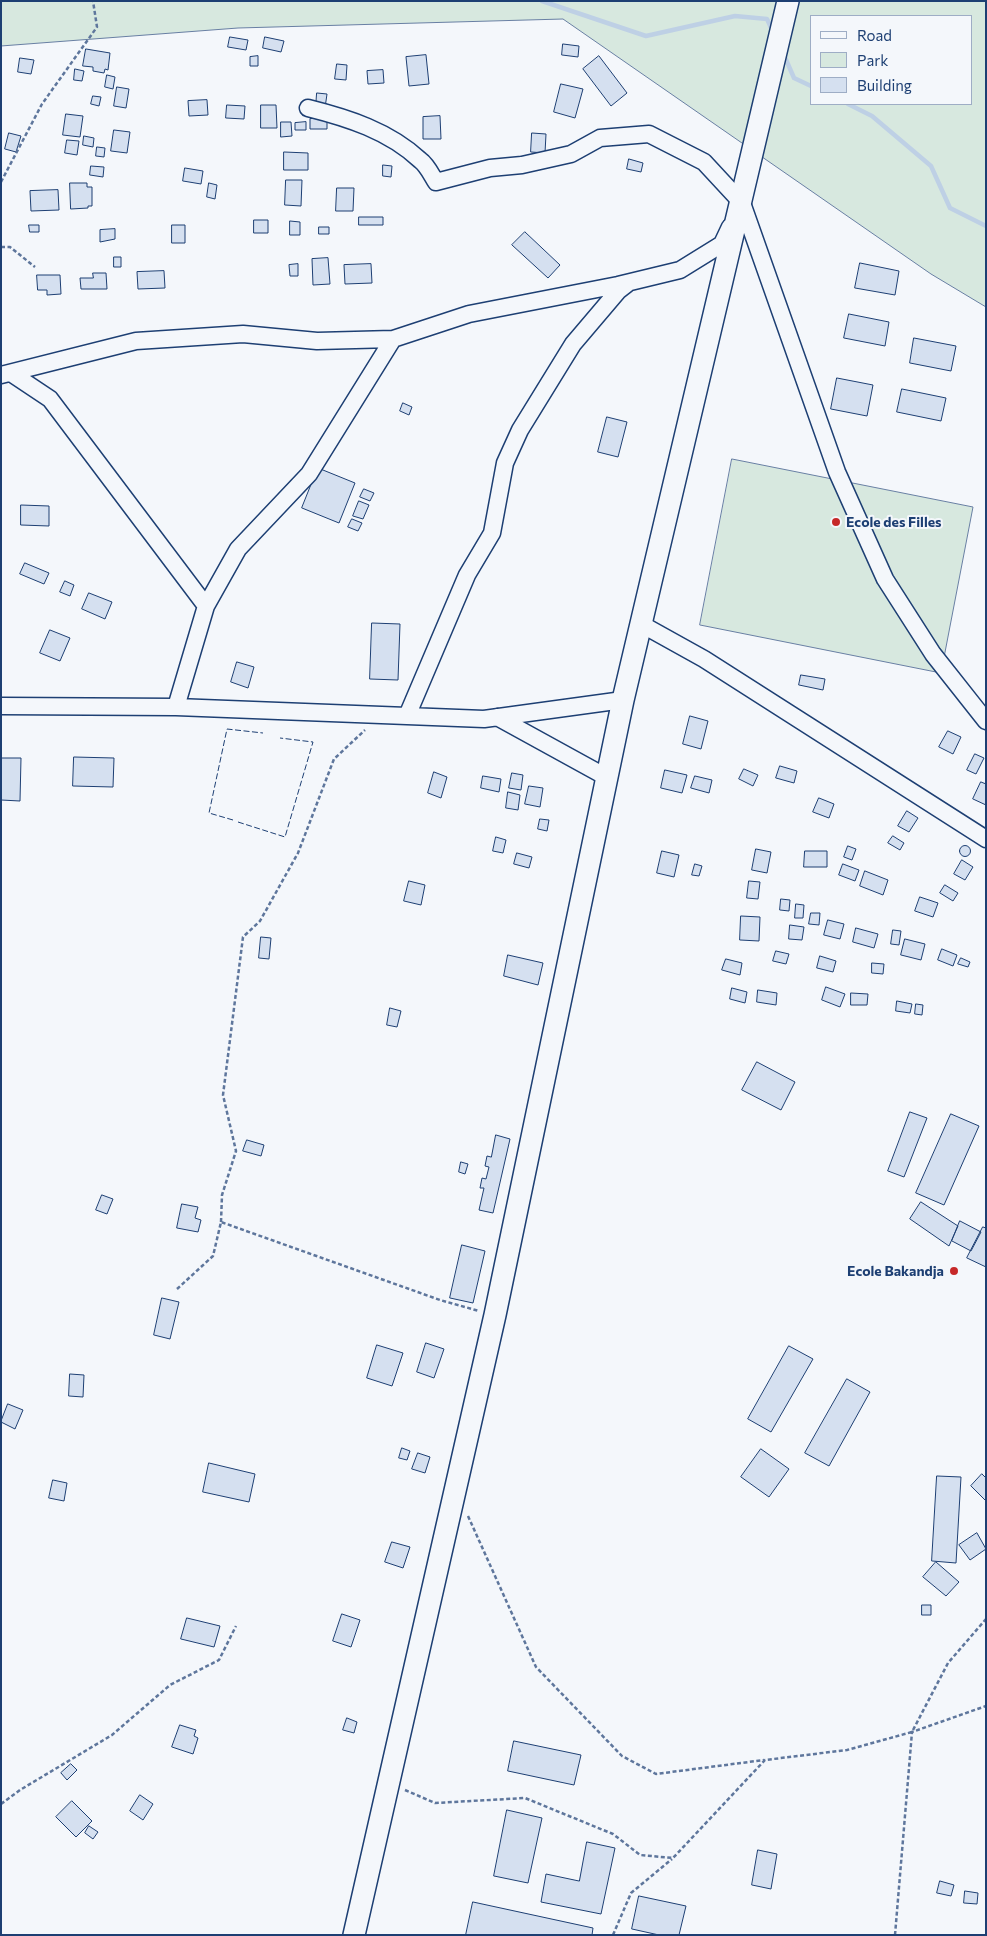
<!DOCTYPE html>
<style>
body{margin:0}
#map{position:relative;width:987px;height:1936px;overflow:hidden;background:#f4f7fb;font-family:Commissioner,sans-serif}
canvas{display:block}
.frame{position:absolute;inset:0;border:2px solid #1d3f73;pointer-events:none}
.legend{position:absolute;left:810px;top:15px;width:162px;height:90px;box-sizing:border-box;background:#f4f7fb;border:1px solid #9eadc5;margin:0;padding:6px 9px;list-style:none;font-size:15px;color:#1d3f73}
.legend li{display:flex;align-items:center;gap:10px;height:25px}
.legend b{width:25px;border:1px solid #9eadc5}
</style>
<div id="map">
<canvas width="987" height="1936"></canvas>
<div class="frame"></div>
<ul class="legend">
<li><b style="height:6px;background:#f4f7fb"></b>Road</li>
<li><b style="height:14px;background:#d7e8df"></b>Park</li>
<li><b style="height:14px;background:#d5e0f0"></b>Building</li>
</ul>
</div>
<script>
const g = document.querySelector('canvas').getContext('2d');
g.lineJoin = 'round';
function fill(path, color) { g.fillStyle = color; g.fill(path, 'evenodd'); }
function strokePath(path, color, width, dash) { g.strokeStyle = color; g.lineWidth = width; g.lineCap = dash ? 'butt' : 'round'; g.setLineDash(dash || []); g.stroke(path); }
function label(font, color, halo, rows, align = 'center') {
  g.font = font + ' Commissioner,sans-serif'; g.lineWidth = 4; g.setLineDash([]); g.textBaseline = 'middle'; g.strokeStyle = halo; g.fillStyle = color; for (const [text, x, y, turn = 0] of rows) {
    g.save(); g.translate(x, y); g.rotate((+turn || 0) * Math.PI / 180); g.textAlign = isNaN(turn) ? turn : align; if (halo) g.strokeText(text, 0, 0); g.fillText(text, 0, 0); g.restore();
  }
}
const green = new Path2D(`
 M1,1h985v306l-55,-33 -368,-255 -325,9 -237,18zM811,16h160v88h-160z
 M732,459l241,48 -32,166 -241,-48z`);
fill(green, '#d7e8df');
strokePath(green, '#687fa3', 1);
strokePath(new Path2D(`
 M542,1l104,35 89,-20 32,3 6,13
 M784,55l10,23 17,8
 M848,104l24,12 59,50 19,42 36,18`), '#bed0e5', 4.5);
const building = new Path2D(`
 M230,37l18,3 -2,10 -18,-3z
 M265,37l19,4 -3,11 -18,-4z
 M563,44l16,2 -1,11 -16,-2z
 M86,49l24,4 -2,17 -3,-1 -1,4 -11,-2v-4l-10,-1z
 M426,55l3,29 -20,2 -3,-29z
 M258,56v10h-8v-9z
 M599,56l28,37 -16,13 -28,-37z
 M20,58l14,2 -3,14 -13,-2z
 M337,64l10,1 -1,15 -11,-1z
 M75,69l9,2 -2,10 -8,-1z
 M383,70l1,13 -16,1 -1,-13z
 M107,75l8,2 -2,12 -8,-2z
 M561,84l22,5 -8,29 -21,-6z
 M117,87l12,2 -3,19 -12,-2z
 M317,93l10,1 -2,14 -9,-1z
 M93,96l8,1 -2,9 -8,-2z
 M207,100l1,15 -19,1 -1,-15z
 M227,105l18,1 -1,13 -18,-1z
 M261,105h15l1,23h-16z
 M66,114l17,2 -3,21 -17,-2z
 M440,116l1,23h-18v-22z
 M327,118v11h-17v-10z
 M281,122h10l1,14 -11,1z
 M306,122v8h-11v-7z
 M114,130l16,2 -3,21 -16,-2z
 M9,133l12,3 -5,16 -11,-3z
 M532,133l14,1 -1,19 -14,-1z
 M84,136l10,2 -1,9 -10,-2z
 M67,140l12,1 -2,14 -12,-2z
 M97,147l8,1 -1,9 -8,-1z
 M284,152l24,1v17h-24z
 M629,159l14,4 -2,9 -14,-3z
 M383,165l9,1 -1,11 -8,-1z
 M91,166l13,1 -1,10 -13,-2z
 M185,168l18,3 -2,13 -18,-3z
 M286,180h16l-1,26 -16,-1z
 M70,183h17v4h5v19h-4v2l-17,1z
 M209,183l8,2 -2,14 -8,-2z
 M337,188h17l-1,23h-17z
 M58,190l1,20 -28,1 -1,-20z
 M359,217h24v8h-24z
 M254,220h14v13h-14z
 M290,221l10,1v13h-10z
 M29,225h10v7h-9z
 M172,225h13v18h-13z
 M319,227h10v7h-10z
 M115,229v10l-15,3v-12z
 M525,232l35,33 -12,13 -36,-33z
 M114,257h7v10h-7z
 M328,258l2,26 -17,1 -1,-26z
 M860,263l39,8 -4,24 -40,-7z
 M298,264v12h-8l-1,-11z
 M371,264l1,19 -27,1 -1,-19z
 M164,271l1,17 -27,1 -1,-17z
 M93,273h13l1,16h-26l-1,-11h13z
 M37,275h23l1,19 -14,1v-5h-9z
 M849,314l40,8 -4,24 -41,-8z
 M914,338l42,8 -5,25 -41,-8z
 M837,378l36,7 -6,31 -36,-7z
 M902,389l44,9 -5,23 -44,-9z
 M403,403l9,4 -3,8 -9,-4z
 M607,417l20,5 -9,35 -20,-5z
 M318,468l37,15 -16,40 -37,-15z
 M364,489l10,4 -4,8 -10,-4z
 M359,501l10,4 -6,14 -10,-3z
 M21,505l28,1v20l-28,-1z
 M352,519l10,4 -4,8 -10,-4z
 M25,563l24,10 -5,11 -24,-10z
 M65,581l9,4 -4,11 -10,-4z
 M89,593l23,9 -7,17 -23,-10z
 M372,623l28,1 -2,56 -28,-1z
 M50,630l20,8 -10,23 -20,-8z
 M237,662l17,5 -6,21 -17,-6z
 M801,675l24,4 -2,11 -24,-5z
 M690,716l18,5 -7,28 -18,-5z
 M948,731l13,6 -8,17 -14,-7z
 M975,754l9,4 -8,16 -9,-4z
 M74,757l40,1 -1,29 -40,-1z
 M1,758h20l-1,43 -19,-1z
 M780,766l17,5 -3,12 -18,-5z
 M744,769l14,6 -5,11 -14,-7z
 M665,770l22,5 -5,18 -21,-5z
 M434,772l13,5 -6,21 -13,-5z
 M512,773l11,2 -2,15 -12,-2z
 M483,776l18,3 -2,13 -18,-4z
 M695,776l17,4 -3,13 -18,-5z
 M981,782l5,2v21l-13,-6z
 M529,786l14,2 -3,19 -15,-3z
 M508,792l12,3 -2,15 -12,-2z
 M819,798l15,6 -5,14 -16,-6z
 M907,811l11,7 -9,14 -11,-6z
 M540,819l9,1 -2,11 -9,-2z
 M893,836l11,7 -4,7 -12,-7z
 M496,837l10,3 -3,13 -10,-2z
 M959.5 851a5.5 5.5 0 1 1 11 0a5.5 5.5 0 1 1-11 0Z
 M848,846l8,3 -4,11 -8,-3z
 M756,849l15,3 -4,21 -15,-3z
 M662,851l17,4 -5,22 -17,-4z
 M805,851h22v16h-23z
 M517,853l15,4 -3,11 -15,-4z
 M962,860l11,7 -8,13 -11,-6z
 M695,864l7,2 -3,10 -7,-1z
 M843,864l16,6 -4,11 -16,-6z
 M865,871l23,9 -5,15 -23,-9z
 M409,881l16,4 -4,20 -17,-4z
 M749,881l11,1 -2,17 -11,-1z
 M945,885l13,8 -5,8 -13,-8z
 M920,897l18,6 -5,14 -18,-6z
 M781,899l9,1 -1,11 -9,-1z
 M796,904l8,1 -1,13h-8z
 M811,913h9l-1,12 -10,-1z
 M741,916l19,1 -1,24 -19,-1z
 M828,920l16,4 -4,15 -16,-4z
 M790,925l14,2 -2,13 -13,-1z
 M856,928l22,6 -4,14 -21,-6z
 M893,930l8,1 -2,14 -8,-1z
 M261,937l10,1 -2,21 -10,-1z
 M905,939l20,5 -4,16 -20,-5z
 M942,949l15,6 -4,11 -15,-6z
 M776,951l13,3 -3,10 -13,-3z
 M508,955l35,8 -5,22 -34,-9z
 M820,956l16,5 -3,11 -16,-4z
 M961,958l9,4 -2,5 -10,-3z
 M726,959l16,4 -2,12 -18,-5z
 M872,963l12,1 -1,10 -11,-1z
 M826,987l19,7 -5,13 -18,-7z
 M732,988l15,4 -2,11 -15,-4z
 M758,990l19,3 -1,12 -19,-3z
 M851,993l17,1 -1,11h-16z
 M897,1001l15,3 -2,9 -14,-2z
 M916,1004l7,1 -1,10 -7,-1z
 M390,1008l11,3 -4,16 -10,-2z
 M757,1062l38,20 -14,28 -39,-20z
 M910,1112l17,6 -23,59 -16,-6z
 M951,1114l28,12 -35,79 -28,-12z
 M496,1135l14,4 -17,74 -14,-3 5,-22h-4l2,-10 4,1 3,-12 -4,-1 2,-10 4,1z
 M247,1140l17,5 -3,11 -18,-5z
 M461,1162l7,2 -3,10 -6,-2z
 M102,1195l11,4 -6,15 -11,-4z
 M921,1202l37,24 -9,20 -39,-27z
 M182,1204l16,3 -3,11 6,2 -3,12 -21,-4z
 M960,1221l21,11 -10,19 -19,-10z
 M983,1227l3,1v39l-19,-9z
 M462,1245l23,6 -12,52 -23,-5z
 M162,1298l17,4 -9,37 -16,-4z
 M426,1343l18,6 -10,29 -17,-6z
 M377,1345l26,8 -11,33 -25,-8z
 M789,1346l24,13 -42,73 -23,-13z
 M70,1374l14,1 -1,22 -14,-1z
 M847,1379l23,13 -41,74 -24,-13z
 M8,1404l15,6 -8,19 -14,-7z
 M402,1448l8,3 -3,9 -8,-2z
 M761,1449l28,20 -20,28 -28,-20z
 M418,1453l12,4 -5,16 -13,-4z
 M209,1463l46,11 -6,28 -46,-10z
 M982,1474l4,4v23l-15,-15z
 M937,1476l24,1 -5,86 -24,-2z
 M53,1480l14,3 -3,18 -15,-3z
 M977,1533l9,16 -16,11 -11,-15z
 M392,1542l18,5 -7,21 -18,-6z
 M936,1562l23,20 -13,14 -23,-19z
 M922,1605h9v10h-9z
 M342,1614l18,6 -9,27 -18,-6z
 M187,1618l33,8 -6,21 -33,-8z
 M347,1718l10,4 -3,11 -11,-3z
 M180,1725l16,5 -2,6 4,2 -5,16 -21,-7z
 M514,1741l67,14 -7,30 -66,-14z
 M71,1764l6,6 -10,10 -6,-7z
 M140,1795l13,9 -10,16 -13,-9z
 M72,1801l20,20 -16,16 -20,-20z
 M507,1810l35,8 -14,65 -34,-7z
 M89,1826l9,6 -5,7 -8,-6z
 M587,1842l28,6 -14,66 -60,-12 5,-28 33,7z
 M758,1850l19,4 -6,35 -19,-4z
 M940,1881l14,4 -3,11 -14,-3z
 M965,1891l13,2 -1,11 -13,-1z
 M639,1896l47,10 -7,29h-20l-27,-6z
 M473,1902l120,26 -1,7h-126z`);
fill(building, '#d5e0f0');
strokePath(building, '#1d3f73', 1);
const minor = new Path2D(`
 M308,108c40,10 81,23 112,52 7,5 11,14 16,22l54,-14 32,-3 49,-11 29,-16 49,-4 55,28 38,41 95,269 48,107 48,75 53,67
 M11,373l39,26 156,207
 M1,375l135,-34 107,-7 74,7 76,-2 76,-25 149,-29 62,-15 42,-26 8,-17
 M641,624l63,35 282,180
 M1,706l175,1 308,12 139,-19
 M176,707l30,-101 32,-57 71,-75 84,-135
 M407,716l60,-141 25,-42 13,-70 15,-33 53,-86 45,-53 9,-7
 M497,717l111,61`);
const major = new Path2D(`
 M354,1935l141,-620 128,-615 165,-699`);
strokePath(minor, '#1d3f73', 19);
strokePath(major, '#1d3f73', 24);
strokePath(new Path2D(`
 M1,182l41,-78 55,-77 -4,-26
 M1,247h9l25,20
 M221,1222l1,-27 14,-44 -13,-56 20,-158 17,-16 38,-68 36,-94 31,-29
 M177,1289l36,-33 8,-34 219,78 39,11
 M468,1516l68,151 86,89 34,18 108,-14
 M405,1790l30,13 90,-5 88,36 27,21 33,3 92,-98 82,-10 65,-18 36,-69 38,-44
 M1,1804l19,-14 92,-55 58,-50 49,-25 17,-34
 M613,1935l18,-42 41,-34
 M895,1935l17,-203 74,-26`), '#5e769c', 2.5, [4, 2.5]);
strokePath(minor, '#f4f7fb', 16);
strokePath(major, '#f4f7fb', 21);
strokePath(new Path2D(`
 M233,820l-24,-7 18,-84 36,4
 M238,822l47,15 28,-95 -33,-4`), '#1d3f73', 1, [6, 2.5]);
for (const [x, y, r, color] of [
 [836,522,5,"#c62828"],
 [954,1271,5,"#c62828"]
]) { const dot = new Path2D(); dot.arc(x, y, r, 0, 2 * Math.PI); g.fillStyle = color; g.fill(dot); strokePath(dot, '#f4f7fb', 2); }
label('bold 14px', '#1d3f73', '#f4f7fb', [
 ["Ecole des Filles",846,522],
 ["Ecole Bakandja",944,1271,"right"]
], 'left');
</script>
